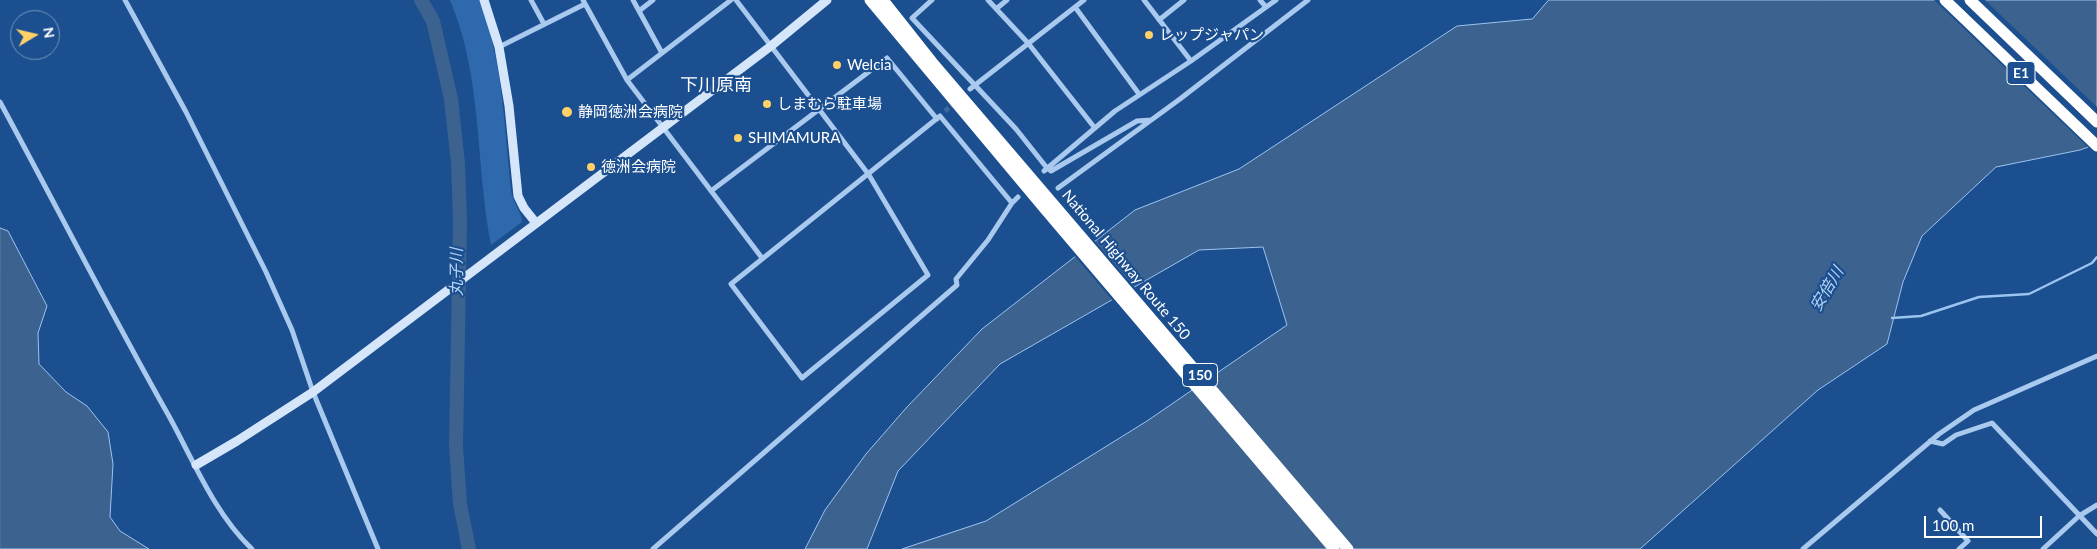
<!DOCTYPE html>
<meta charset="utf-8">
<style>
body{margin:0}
#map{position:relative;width:2097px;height:549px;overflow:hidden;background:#1b4f8f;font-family:Lato,sans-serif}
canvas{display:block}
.north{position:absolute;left:10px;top:10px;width:50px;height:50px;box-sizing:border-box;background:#1b4f8f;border:1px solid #7695bc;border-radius:50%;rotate:81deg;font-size:14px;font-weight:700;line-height:20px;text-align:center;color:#fff}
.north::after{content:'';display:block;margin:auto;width:18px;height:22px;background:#ffd166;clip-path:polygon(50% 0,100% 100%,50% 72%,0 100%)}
.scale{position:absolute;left:1924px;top:516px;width:118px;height:22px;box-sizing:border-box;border:2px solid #fff;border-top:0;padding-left:6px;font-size:15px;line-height:18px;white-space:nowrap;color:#fff;-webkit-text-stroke:4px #1b4f8f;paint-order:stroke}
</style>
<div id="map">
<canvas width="2097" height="549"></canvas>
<div class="north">N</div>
<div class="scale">100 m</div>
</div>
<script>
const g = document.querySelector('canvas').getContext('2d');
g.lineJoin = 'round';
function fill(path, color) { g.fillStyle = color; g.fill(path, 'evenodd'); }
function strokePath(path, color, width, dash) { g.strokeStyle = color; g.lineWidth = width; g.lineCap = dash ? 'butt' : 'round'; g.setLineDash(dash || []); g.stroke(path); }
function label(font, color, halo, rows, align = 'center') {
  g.font = font + ' Lato,"Noto Sans JP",sans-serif'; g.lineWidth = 4.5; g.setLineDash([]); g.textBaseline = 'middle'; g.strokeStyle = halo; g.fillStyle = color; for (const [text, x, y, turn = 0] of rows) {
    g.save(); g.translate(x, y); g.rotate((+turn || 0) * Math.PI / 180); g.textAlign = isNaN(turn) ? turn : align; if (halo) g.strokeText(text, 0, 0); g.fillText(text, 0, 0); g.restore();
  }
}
fill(new Path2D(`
 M450,0h30c23,62 24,125 31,190 1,11 11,23 11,32l-31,23c-16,-82 -8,-167 -41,-245z`), '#2e69ad');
const water = new Path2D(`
 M1549,0h548v144l-17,6 -84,17 -74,69 -19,46 -16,62 -69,46 -178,159h-738l84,-28 161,-100 140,-96 -24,-78 -64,3 -199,114 -102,107 -31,78h-62l20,-39 41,-56 41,-47 75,-78 153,-119 104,-41 218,-143 75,-7z
 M0,228l8,3 39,75 -9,27 1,31 27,28 21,14 21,26 5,32 -3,53 10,14 29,18h-149z`);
fill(water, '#3c6290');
strokePath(water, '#9cc4f0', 1);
fill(new Path2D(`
 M1934,0h51l112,107v40l-7,2z
 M1093,239l43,50 -22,13 -41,-48z`), '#1b4f8f');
strokePath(new Path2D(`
 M1892,318l29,-2 58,-19 50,-3 63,-31 5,-6`), '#9cc4f0', 2.5);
strokePath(new Path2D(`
 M421,0l12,21 18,78 7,64 2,58 -4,225 4,58 9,45`), '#3c6290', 14);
strokePath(new Path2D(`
 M945,111l11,-9`), '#3d69a0', 5, [5, 2.5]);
strokePath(new Path2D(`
 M125,0l61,112 80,160 26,58 21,62 65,157
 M531,0l13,24
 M583,0l44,80 135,178
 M633,0l29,53
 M932,0l-20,18 104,111 31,39 4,3 86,-50 14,-1
 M988,0l40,43 66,84
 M1144,0l47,61
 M1260,0l6,7
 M1075,7l64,87
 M996,9l11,-9
 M639,11l14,-11
 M1159,20l25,-20
 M499,47l86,-43
 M627,80l104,-80
 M970,89l114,-89
 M0,102c57,105 111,212 170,316 24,44 45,96 82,131
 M1044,171l71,-60 76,-50 85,-61
 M1058,188l122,-89 128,-99
 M711,191l176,-133 50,61
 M1012,203l6,-6
 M1930,441l13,3 13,-9 36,-12 105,111
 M1940,510l28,31 -9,8
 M653,549l304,-264 -1,-6 32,-39 24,-37 -72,-87 -209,168 71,94 126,-103 -59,-100 -133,-175
 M1803,549l136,-115 35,-24 123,-54
 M2043,549l36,-33 18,-11`), '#a9c9ee', 5);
strokePath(new Path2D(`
 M484,0l15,47 10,59 9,90 6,12 12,15
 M196,465l41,-24 76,-49 458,-346 56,-46`), '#d6e6fa', 9);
strokePath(new Path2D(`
 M870,0l174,208 290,341
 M883,0l49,62 416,487
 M1945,0l152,146
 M1970,0l127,122`), '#fff', 11);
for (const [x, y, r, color] of [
 [1149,35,5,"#ffd166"],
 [837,65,5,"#ffd166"],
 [767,104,5,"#ffd166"],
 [567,112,6,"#ffd166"],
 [738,138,5,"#ffd166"],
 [591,167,5,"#ffd166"]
]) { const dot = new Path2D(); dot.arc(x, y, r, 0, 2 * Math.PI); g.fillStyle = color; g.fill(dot); strokePath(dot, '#1b4f8f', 2); }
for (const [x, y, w] of [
 [2021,73,28],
 [1200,375,35]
]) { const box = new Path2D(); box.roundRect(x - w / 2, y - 11.5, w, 23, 4); g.fillStyle = '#1b4f8f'; g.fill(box); strokePath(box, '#fff', 1); }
label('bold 14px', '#fff', null, [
 ["E1",2021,73],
 ["150",1200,375]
]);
label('15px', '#fff', '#1b4f8f', [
 ["レップジャパン",1159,35],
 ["Welcia",847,65],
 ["しまむら駐車場",777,104],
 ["静岡徳洲会病院",578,112],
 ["SHIMAMURA",748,138],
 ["徳洲会病院",601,167]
], 'left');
label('15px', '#fff', '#1b4f8f', [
 ["National Highway Route 150",1126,265,50]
]);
label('italic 16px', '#b5d3f5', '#1b4f8f', [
 ["丸子川",457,272,-90],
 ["安倍川",1827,289,-59]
]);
label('18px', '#fff', '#1b4f8f', [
 ["下川原南",716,85]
]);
</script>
